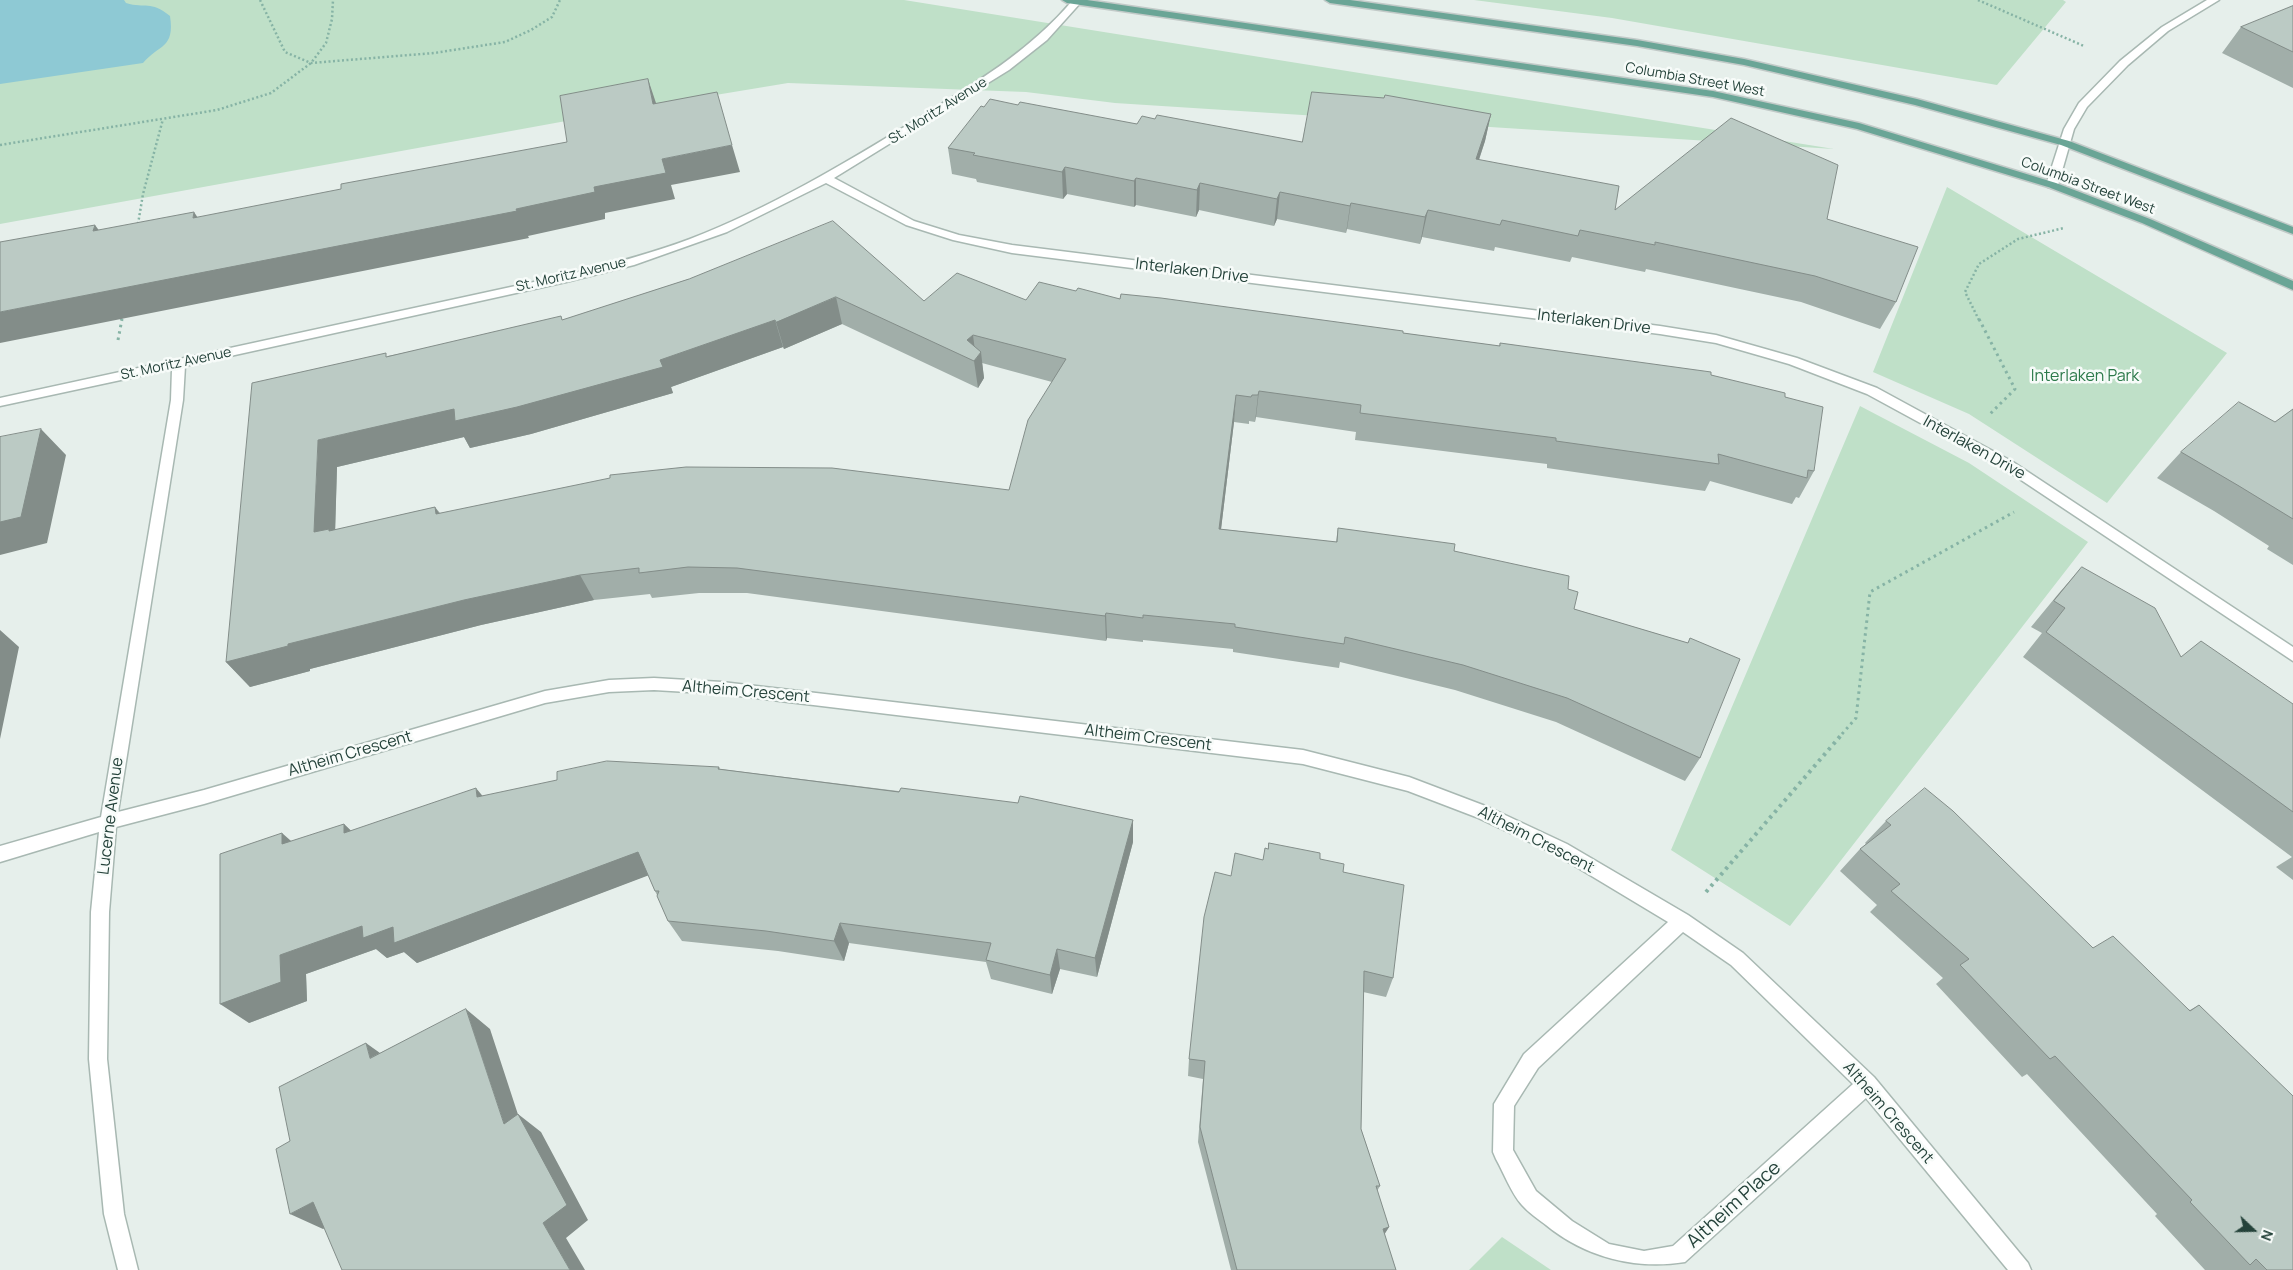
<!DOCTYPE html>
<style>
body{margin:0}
#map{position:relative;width:2293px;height:1270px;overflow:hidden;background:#e6efeb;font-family:Manrope,sans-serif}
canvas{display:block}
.north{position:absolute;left:2228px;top:1205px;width:50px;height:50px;-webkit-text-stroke:4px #f7fbf9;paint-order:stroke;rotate:111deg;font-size:14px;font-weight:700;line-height:20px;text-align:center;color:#24423a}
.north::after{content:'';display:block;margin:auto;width:18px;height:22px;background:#24423a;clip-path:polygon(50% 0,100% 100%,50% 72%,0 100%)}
</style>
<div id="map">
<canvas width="2293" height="1270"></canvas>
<div class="north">N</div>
</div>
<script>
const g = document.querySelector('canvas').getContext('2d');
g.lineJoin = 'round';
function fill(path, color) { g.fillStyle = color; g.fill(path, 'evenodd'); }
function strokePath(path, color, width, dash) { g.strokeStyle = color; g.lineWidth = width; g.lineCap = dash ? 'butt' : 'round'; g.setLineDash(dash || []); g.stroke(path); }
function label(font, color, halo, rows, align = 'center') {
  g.font = font + ' Manrope,sans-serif'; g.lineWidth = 5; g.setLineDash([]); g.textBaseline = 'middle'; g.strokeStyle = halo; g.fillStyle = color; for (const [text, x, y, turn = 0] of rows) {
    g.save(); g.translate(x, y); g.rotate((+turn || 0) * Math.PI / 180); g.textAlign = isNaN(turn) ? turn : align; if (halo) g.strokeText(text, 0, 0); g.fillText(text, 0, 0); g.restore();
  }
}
fill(new Path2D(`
 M0,0h904l930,149 -719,-46 -89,-11 -238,-9 -145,24 -643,117z
 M1474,0h589l3,2 -69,83 -385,-67z
 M1947,187l280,166 -120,150 -138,-89 -96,-42z
 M1860,406l109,57 119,79 -298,384 -119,-76z
 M1502,1237l49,33h-82z`), '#bfe0c8');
fill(new Path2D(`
 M0,0h124l2,3c20,6 24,-3 44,13 5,33 -11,28 -27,47l-143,21z`), '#8ec9d4');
const minor = new Path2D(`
 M1073,0h10l-36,40 -38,30 -175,108 80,43 45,14 53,10 648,81 56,9 81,23 80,30 136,74 280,185v14l-290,-193 -136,-74 -78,-30 -73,-21 -56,-9 -648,-81 -59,-13 -47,-15 -80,-42 -99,49 -93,33 -68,17 -381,84 -2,34 -65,412 86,-22 341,-99 64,-11 45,-2 68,4 581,68 106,27 79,30 79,37 121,71 55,38 131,124 154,186 3,7h-23l-142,-172 -181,164c-50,8 -100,-5 -139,-37 -8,-6 -17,-12 -24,-20 -11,-12 -18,-32 -26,-46l-3,-7 1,-48 30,-50 144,-132 -113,-68 -79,-37 -68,-26 -105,-27 -581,-70 -68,-4 -45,2 -64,11 -341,101 -88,23 -7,85 -2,147 17,155 14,56h-20l-14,-56 -15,-155 2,-147 8,-80 -99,30v-16l101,-29 70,-417 1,-31 -172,37v-8l566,-123c42,-10 84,-21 124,-36 80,-31 154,-75 227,-120 57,-35 112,-67 156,-119zM1683,932l48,33 122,119 -180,162 -29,5 -35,-7 -37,-23 -36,-30 -23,-41 1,-44 24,-38z
 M2207,0h12l-51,31 -40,34 -41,42 -13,22 -16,56 -6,3 -4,-1 -2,-2 18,-56 15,-26 41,-42 42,-34z`);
const major = new Path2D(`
 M1062,0h25l626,91 146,32 197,60 94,36 143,62v9l-151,-67 -94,-36 -191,-58 -144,-32 -646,-94z
 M1325,0h25l287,40 107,19 173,40 152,42 224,86v7l-232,-89 -146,-40 -171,-40 -107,-19 -307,-43z`);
strokePath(minor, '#a8b8b2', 3);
strokePath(major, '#c2cac8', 3);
strokePath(new Path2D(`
 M260,0l25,52 26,11 123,-10 71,-11 26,-12 21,-13 8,-17
 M1978,0l106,46
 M0,145l217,-35 54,-17 40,-30 15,-20 6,-24 1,-19
 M138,224l5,-30 20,-75
 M121,320l1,-3
 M1979,320l-14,-28 14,-28 39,-25 46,-11`), '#86b3a5', 2.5, [2, 2.5]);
strokePath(new Path2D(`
 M1979,319l36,70 -26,26
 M118,340l4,-21
 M1842,734l14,-16 14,-126 144,-80`), '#86b3a5', 3, [2.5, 4]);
strokePath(new Path2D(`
 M1706,892l137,-159`), '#86b3a5', 4, [3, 4.5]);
fill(minor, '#fff');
fill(major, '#6aa596');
fill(new Path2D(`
 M2293,6v82l-71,-35 19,-26z
 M1018,105l119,19 18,-5 147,23 189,-28 -6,27 -6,19 136,50 212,9 69,83 -16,27 -79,-27 -155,-33 -1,3 -73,-15 -2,5 -75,-15 -1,4 -72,-14 -2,7 -73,-15 -1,4 -69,-14 -3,7 -75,-16 -3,7 -60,-12 -2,2 -67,-13 -4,5 -86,-17 -1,-3 -24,-5 -4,-26 36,-41z
 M689,279l235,22 102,-1 50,-9 44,8 283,34 96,13 1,-3 211,32 74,22 29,74 -15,27 -3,-1 -4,7 -82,-23 -5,10 -158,-23v-4l-192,-24 1,-8 -100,-15 -1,5 -6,-1v3l-15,-2 -13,107 115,13 2,-14 116,23 114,38 6,20 114,34 2,-5 10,120 -15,23 -129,-59 -101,-32 -115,-28 -1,6 -106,-16v-3l-90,-9v2l-36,-4 -1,3 -359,-48h-48l-47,5 -2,-4 -56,6 -113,25 -171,44v2l-60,16 -24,-25 162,-306 175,-36zM842,324l136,64 6,-10 -2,-15 70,19 -43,108 -569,23 -5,-6 -100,23 2,-63 127,-30 6,11 61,-14 142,-41 -2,-6 112,-40 1,2z
 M2293,409v156l-26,-16 2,-3 -55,-35 -57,-33 24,-26 94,-30z
 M2082,567l99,90 112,47v176l-17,-13 16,-10 -269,-200 19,-24 -11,-6 28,-34z
 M719,767l1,2 413,51v22l-36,135 -37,-8 -8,25 -61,-15 -5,-17 -137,-19 -5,18 -66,-10 -96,-10 -14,-20 -11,-26 -2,-4 -7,-16 -231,88 -13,-11 -17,6 -11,-9 -70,25 1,27 -58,22 95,-199 7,7 131,-35z
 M1886,821l207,127 97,62 9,-5 94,265h-88l-50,-54 2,-2 -130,-140 -5,3 -86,-93 7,-6 -73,-66 7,-7 -37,-34 20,-22 6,-5 -1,-1z
 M1320,859l23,13 50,106 -7,19 -23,-5 -2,137 19,57 -3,5 12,36 -5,7 12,36h-165l-33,-128 5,-63 -15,-3 1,-17 42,-183 32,-16z`), '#a1aea9');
fill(new Path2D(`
 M648,79l9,27 -4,-2z
 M1491,114l-6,27 -15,45 6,-27z
 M732,145l8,27 -69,13 4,14 -70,14v6l-77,17 1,2 -529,105v-31l516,-103 78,-22 68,-28z
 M1065,167l2,27 -4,5 -1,-27z
 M1136,178v27l-2,2v-26z
 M1200,183l-1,27 -3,7 1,-27z
 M1280,192l-3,27 -3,7 3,-27z
 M1351,203l-4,26 -1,4 4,-27z
 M1428,210l-6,27 -2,7 5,-27z
 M194,212l18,27 -19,-21z
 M95,225l20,27 -22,-21z
 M836,297l6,27 -58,25 -8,-27z
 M775,320l8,27 -112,40 2,6 -142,41 -61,14 -6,-11 -127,30 -2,69 -21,-4 4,-92 342,-80z
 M973,335l3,24 5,-7 3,26 -6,10 -4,-27 -7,-21z
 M1259,391l-3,26 -1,5 3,-27z
 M1236,395l-2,27 -16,132 1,-25z
 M41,429l25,26 -19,88 -47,12v-33z
 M435,507l17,26 -16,-19z
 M580,575l14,25 -113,25 -171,44v2l-60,16 -24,-25 62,-18 176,-44z
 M1106,613l1,25 -1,3 -1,-25z
 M0,630l19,17 -19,92z
 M476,788l19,23 -18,-14z
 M1133,820v22l-36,135 -2,-19z
 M344,824l23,22 -23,-13z
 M282,833l25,22 -25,-11z
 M638,852l14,22 -235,89 -13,-11 -17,6 -11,-9 -70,25 1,27 -58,22 -29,-19 60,-49 82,-29 31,1z
 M840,923l9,20 -5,18 -10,-20z
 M1057,949l3,20 -8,25 -2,-19z
 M466,1009l24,20 37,113 -23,-18z
 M366,1043l28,20 -24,-5z
 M518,1114l23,18 47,88 -22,18 19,32h-15l-27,-47z
 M313,1202l32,15 -22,12 -33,-15z
 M1389,1227l-8,13 2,-11z`), '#838d89');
const building = new Path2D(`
 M2293,6v46l-52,-25z
 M648,79l5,25 64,-12 15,53 -70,14 4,14 -72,14 1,5 -79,17 1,2 -517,101v-70l95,-17 -2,6 101,-19 -1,6 148,-29v-5l226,-42 -7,-46z
 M1312,92l72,6 1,-3 106,19 -15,45 143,27 -4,24 116,-92 107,47 -11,54 91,28 -22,55 -81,-26 -160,-34v3l-75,-15 -2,6 -76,-16 -2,5 -72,-15 -3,7 -74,-14 -1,3 -70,-14 -3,7 -77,-16 -3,7 -61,-12 -2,3 -69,-14 -3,5 -89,-17 2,-2 -27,-5 33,-42 3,1 6,-8 28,6 2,-3 117,22 5,-8 13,3 2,-4 145,27z
 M833,221l91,80 33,-28 69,27 13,-18 37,9 2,-3 42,11 1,-5 40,4 242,33v2l97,13v-3l211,29v3l74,18v4l38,10 -9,64 -6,-1 -1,8 -89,-24 1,10 -163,-23v-3l-196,-25 1,-8 -102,-14 -1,4h-6l-1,2 -15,-2 -17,134 118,13 1,-14 117,16 -1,7 115,25 -1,13 10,3 -4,17 114,34 2,-5 50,21 -40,99 -133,-60 -104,-33 -118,-28 -1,7 -109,-17v-3l-92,-9v3l-37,-5 -1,3 -368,-48 -49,-1 -49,6v-5l-59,7 -116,25 -176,44v2l-62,16 26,-279 134,-30v4l175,-41 1,4 127,-41zM836,297l138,64 7,-9 -14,-12 6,-5 93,24 -38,61 -19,70 -177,-22 -146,-1 -76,8v3l-174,36 -1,-7 -106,24v-2l-15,3 4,-92 136,-31 1,12 62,-14 146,-40 -3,-7 115,-40 1,2z
 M2239,402l36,20 18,-13v110l-54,-33 -58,-34z
 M41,429l-20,88 -21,5v-85z
 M2082,567l73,41 26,49 20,-16 92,63v108l-247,-180 19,-24 -11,-7z
 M607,761l112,6 -1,2 181,23 2,-4 117,15 2,-7 113,24 -38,138 -38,-9 -7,26 -64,-15 5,-17 -151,-20 -6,18 -68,-10 -98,-10 -11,-25 2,-5h-4l-17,-39 -244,91 -1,-16 -30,11 -1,-12 -82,29 1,27 -61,22v-150l62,-21v11l62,-20v9l132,-45 1,9 80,-17v-8z
 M1925,788l28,23 140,137 20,-12 77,75 9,-6 94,91v174h-26l-11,-11 -6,6 -60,-63 2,-2 -137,-144 -5,3 -90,-94 9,-6 -78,-68 9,-7 -40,-35 31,-24 -5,-4z
 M1269,843l51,10v6l24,5 -1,8 61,13 -11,93 -29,-7 -3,158 19,57h-4l13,41 -6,2 13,41h-159l-37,-143 5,-66 -16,-2 15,-142 11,-45 16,4 4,-23 28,7 2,-12 3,1z
 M466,1009l38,115 14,-10 49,91 -24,18 27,47h-228l-29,-68 -23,12 -14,-65 14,-8 -11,-54 87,-44 4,15z`);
fill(building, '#bbcac4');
strokePath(building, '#838d89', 1);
label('14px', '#24423a', '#f7fbf9', [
 ["Columbia Street West",1695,80,10],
 ["St. Moritz Avenue",938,111,-32],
 ["Columbia Street West",2088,186,20],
 ["St. Moritz Avenue",571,275,-13],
 ["St. Moritz Avenue",176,364,-12]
]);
label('16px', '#24423a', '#f7fbf9', [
 ["Interlaken Drive",1192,271,7],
 ["Interlaken Drive",1594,322,7],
 ["Interlaken Drive",1974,448,29],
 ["Altheim Crescent",746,692,5],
 ["Altheim Crescent",1148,738,7],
 ["Altheim Crescent",350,754,-16],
 ["Lucerne Avenue",111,816,-83],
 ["Altheim Crescent",1536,840,27],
 ["Altheim Crescent",1888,1113,49]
]);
label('16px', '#2d7a4b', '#f7fbf9', [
 ["Interlaken Park",2085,377]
]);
label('19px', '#24423a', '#f7fbf9', [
 ["Altheim Place",1734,1205,-42]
]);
</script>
